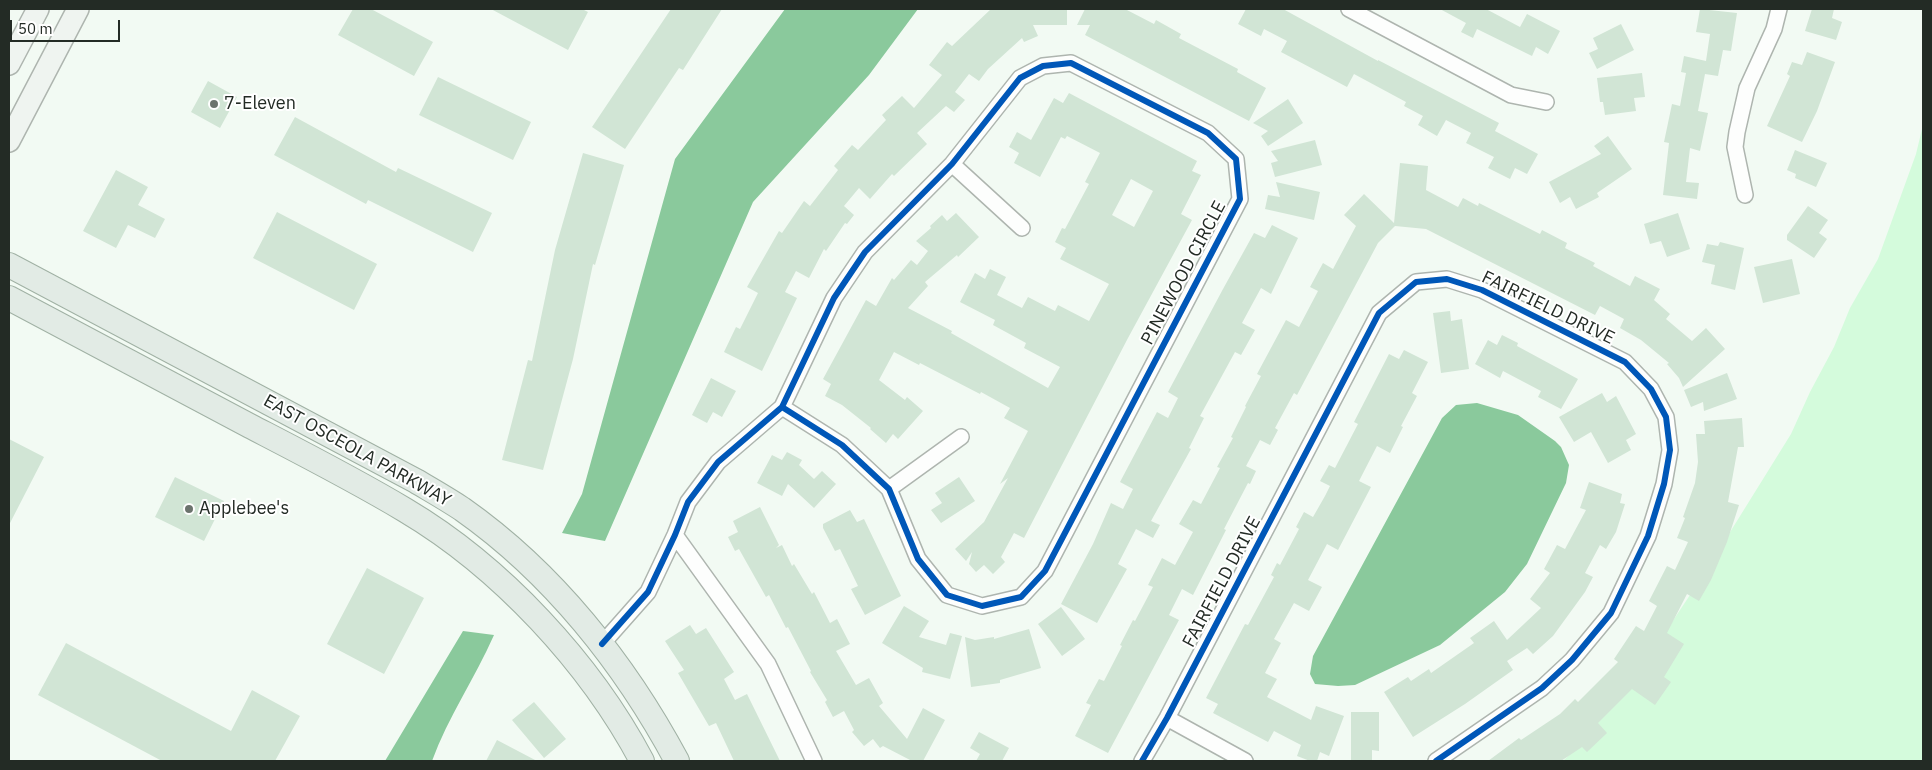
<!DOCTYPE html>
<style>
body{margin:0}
#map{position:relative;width:1932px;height:770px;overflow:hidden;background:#f2faf3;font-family:"IBM Plex Sans",sans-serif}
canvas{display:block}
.frame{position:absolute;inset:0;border:10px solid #232b25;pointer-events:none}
.scale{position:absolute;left:10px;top:20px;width:110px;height:22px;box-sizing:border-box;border:2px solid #232b25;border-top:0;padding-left:6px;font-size:15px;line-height:18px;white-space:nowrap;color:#232b25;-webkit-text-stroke:4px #fff;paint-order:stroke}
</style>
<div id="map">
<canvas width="1932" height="770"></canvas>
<div class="frame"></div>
<div class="scale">50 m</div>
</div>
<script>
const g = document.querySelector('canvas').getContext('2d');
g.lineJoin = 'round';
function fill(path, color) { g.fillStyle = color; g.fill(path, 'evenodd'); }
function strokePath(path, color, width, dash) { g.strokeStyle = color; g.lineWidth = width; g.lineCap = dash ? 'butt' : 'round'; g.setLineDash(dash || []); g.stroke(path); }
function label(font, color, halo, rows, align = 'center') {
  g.font = font + ' "IBM Plex Sans",sans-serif'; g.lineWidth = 4; g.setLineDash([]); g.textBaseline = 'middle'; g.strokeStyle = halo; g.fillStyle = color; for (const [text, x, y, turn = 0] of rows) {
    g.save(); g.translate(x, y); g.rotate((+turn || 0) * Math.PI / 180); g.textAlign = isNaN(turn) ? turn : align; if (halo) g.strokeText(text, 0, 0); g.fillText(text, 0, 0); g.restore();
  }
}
fill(new Path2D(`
 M1923,125v636h-360l11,-11 76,-95 54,-81 87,-140 19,-42 24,-45 16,-39 28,-49 38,-105z`), '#d4fbdc');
fill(new Path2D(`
 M785,9h133l-49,66 -116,127 -148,339 -43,-8 20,-39 93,-335z
 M1477,403l41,12 37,26 6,6 8,18 -3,18 -39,81 -22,28 -65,53 -85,40 -17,1 -23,-2 -5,-10 3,-18 129,-238 14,-13z
 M463,631l31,4c-19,43 -46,82 -62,126h-47z`), '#8ac99c');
fill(new Path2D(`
 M353,9h18l62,33 -19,34 -76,-41z
 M491,9h91l6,3 -20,38z
 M671,9h51l-39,61 -4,-2 -54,81 -33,-22z
 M991,9h76v16h-34l5,11 -14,6 -2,-4 -34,31 -9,12 -10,-7 -14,18 10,8 -11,12 -8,-6 -29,27 10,11 -33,32 -2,-2 -22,25 -11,-11 -15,18 10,9 -7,9 -2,-1 -19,28 -2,-2 -15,29 -13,-7 -11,21 12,6 -35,73 -38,-19 12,-25 4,2 18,-36 -11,-6 32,-56 3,2 22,-32 6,5 28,-36 -4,-4 18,-21 6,5 28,-30 -4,-5 20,-19 12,12 28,-33 -13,-10 18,-23 5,4z
 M1085,9h40l29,15 2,-4 25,14 -2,4 59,31 -1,3 29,16 -17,33 -164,-86 5,-10h-13z
 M1246,9h37l95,52v-1l121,63 -4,8 43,23 -11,20 -12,-6 -5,11 -22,-11 6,-11 -28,-14 5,-10 -25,-13 -9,16 -19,-11 5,-9 -19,-10 2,-4 -52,-28 -7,13 -66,-35 6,-11 -23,-12 -3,7 -23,-12z
 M1440,9h46l34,18 7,-13 33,17 -12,23 -12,-7 -4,9 -55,-27 -4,9 -12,-6 5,-9z
 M1700,9l37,4 -6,38 -8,-1 -5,26 -13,-2 -7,37 10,2 -8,38 -10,-3 -4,34 13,1 -2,16 -34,-4 6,-52 -5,-1 8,-38 8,2 6,-33 -5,-1 3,-16 22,5 4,-27 -14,-2z
 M1812,9h22l-2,9 10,4 -6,18 -31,-9z
 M1621,24l13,26 -37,19 -8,-16 9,-4 -5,-11z
 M1807,52l28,10 -18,49 -15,31 -35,-16 23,-50 -3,-2 5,-12 10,3z
 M1642,73l3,24 -11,1 2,13 -31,4 -2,-13h-3l-3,-24z
 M438,77l93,45 -18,38 -94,-45z
 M208,81l29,16 -17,31 -29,-16z
 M1069,93l128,68 -5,10 9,4 -20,39 11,6 -64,118 -104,200 -10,-5 -13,24 4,5 -12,12 -9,-9 -8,7 -7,-8 3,-12 -6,9 -11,-12 29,-27 24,-44 -8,6 28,-53 -24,-13 6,-10 -29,-16 -1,2 -60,-31 -1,2 -25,-13 -15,28 26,20 2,-3 16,14 -25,28 -5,-5 -7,9 -16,-14 1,-1 -29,-23 -17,-9 6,-12 -8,-5 43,-79 10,6 16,-28 2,2 17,-20 6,5 11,-14 -12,-10 15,-13 -1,-2 12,-11 5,6 9,-8 23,24 -21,20 -1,-2 -32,27 3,4 -20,22 44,23 -1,2 97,55 12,-21 -36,-19 2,-5 -33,-18 2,-5 -35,-18 15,-29 10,6 5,-10 16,8 -9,18 25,13 6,-11 27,14 3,-6 31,16 20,-37 -49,-25 6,-11 -11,-6 7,-14 3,1 24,-45 -4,-2 15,-29 -33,-17 -2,3 -4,-2 -21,40 -26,-14 5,-10 -10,-6 8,-15 14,8 23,-42 9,5zM1131,179l22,12 -19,36 -22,-12z
 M1288,99l15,24 -35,23 -7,-10 7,-5 -15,-8z
 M295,117l101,55 2,-4 94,45 -19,39 -105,-52 -2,4 -92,-49z
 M1608,136l24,33 -35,24 2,4 -23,12 -6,-12 -10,6 -11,-21 52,-28 -7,-8z
 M1315,140l7,25 -47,12 -4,-14 7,-2 -7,-10z
 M1795,150l32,13 -11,24 -21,-9 1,-4 -9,-4z
 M583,153l41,12 -29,100 -2,-1 -20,95 -30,111 -41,-10 26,-100 4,1 23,-111z
 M1400,163l28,3 -2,24 32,17 5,-9 15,8 1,-3 61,31 2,-4 25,13 -2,5 30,15 -2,3 37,20 5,-10 25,13 -6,11 16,14 -4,5 26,22 14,-13 19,21 -42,38 -4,-9 -12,-14 2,-1 -28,-23 -21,-12 4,-9 -24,-13 -5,9 -169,-86 -31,-3 -17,17 -81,152 -3,-2 -19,35 3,2 -8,15 -10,-5 -14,26 10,5 -6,13 -2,-1 -24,46 2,1 -33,65 -11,-6 -13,26 10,5 -71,133 -33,-17 16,-31 -5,-2 13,-24 5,2 18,-35 -2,-1 13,-25 2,1 18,-34 -5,-2 14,-27 13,7 18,-33 -14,-8 14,-24 8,4 19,-36 -3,-1 16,-29 -2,-1 15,-30 -1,-1 16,-30 -4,-2 29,-54 13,7 19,-36 -8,-4 13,-24 10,6 23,-43 -12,-11 20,-21 30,29z
 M116,170l32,17 -10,18 27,14 -10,19 -27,-13 -12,23 -33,-17z
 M1276,182l44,10 -6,28 -49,-11 3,-14 12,2z
 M1808,206l20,14 -9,13 8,6 -13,19 -27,-18v-5z
 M277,212l100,52 -23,46 -101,-52z
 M1678,213l12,36 -23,8 -6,-16 -11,3 -6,-20z
 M1272,225l26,13 -27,56 -10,-6 -19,35 13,7 -14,25 -6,-3 -35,64 4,2 -15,30 2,1 -40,72 9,4 -7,13 -17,-9 -18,35 9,5 -30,54 -36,-19 32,-60 18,-41 12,6 10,-20 -13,-7 37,-70 11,6 10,-20 -10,-6 55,-103 31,-56 11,5z
 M1720,242l24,6 -9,42 -24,-6 4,-19 -13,-3 5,-18 11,2z
 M1792,259l8,35 -37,9 -9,-36z
 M1450,311l1,10 11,-2 7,50 -28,4 -8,-60z
 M1502,335l16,8 -1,3 61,33 -17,30 -23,-12 3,-6 -38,-20 -3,7 -25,-14 13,-24 9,5z
 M1404,350l24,12 -16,31 5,3 -16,30 2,1 -13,26 -13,-7 -18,35 12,6 -33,63 -11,-6 -19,36 14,7 -13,24 -15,-8 -20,36 7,4 -16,30 12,6 -10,18 44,23 5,-14 28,10 -15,40 -9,-4 -3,9h-7l-13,-5 4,-11 -27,-14 -6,11 -55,-29 5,-9 -12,-6 39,-74 3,1 26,-48 -3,-2 6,-12 3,2 19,-36 -3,-2 8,-15 9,5 12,-21 5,-10 -10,-5 9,-16 6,3 23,-44 -4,-2 35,-68 10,5z
 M1727,373l10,26 -33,12 -1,-9 -12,5 -7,-17z
 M711,378l25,13 -14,26 -9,-5 -6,11 -15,-8z
 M1602,393l5,9 9,-6 20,38 -10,6 5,10 -23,13 -17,-31 -17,10 -15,-25z
 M1742,418l2,29h-6l-10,55 11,3 -12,37 -16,38 -12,21 -12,-7 -20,39 17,11 -20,33 7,5 -16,23 -23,-16 -34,34 9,10 -20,19 -5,-5 -21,14h-73l31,-23 2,2 39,-26 15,-15 3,3 40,-40 -4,-3 22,-33 8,5 13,-25 -8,-5 18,-35 8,4 13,-28 -11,-4 8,-20 -2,-1 12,-34 3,-21 -2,-28h9l-1,-13z
 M9,439l35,18 -35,68z
 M787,452l15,8 -3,5 15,14 8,-8 14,13 -22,24 -26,-24 -6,12 -25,-13 15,-28 10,5z
 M175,477l49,24 -20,40 -49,-24z
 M959,477l16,24 -34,22 -10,-13 11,-7 -7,-10z
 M1589,482l33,12 -2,9 5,1 -9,28 -10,17 -6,-4 -15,28 8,4 -8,15 -32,44 -20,18 -6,-6 -20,13 6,9 -48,34 -52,33 -29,-45 24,-15 3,4 18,-12 2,4 43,-30 -4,-5 24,-17 13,19 34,-32 -11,-9 20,-26 -6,-4 13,-24 8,4 21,-39 -6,-2z
 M760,507l19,38 -3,3 6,-3 10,21 2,-2 18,30 2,-2 16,31 7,-4 13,25 -14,7 20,34 13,-7 14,25 -4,3 28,33 16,-31 22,12 -22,41h-11l-29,-15 -3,2 -7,-9 -9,7 -12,-14 2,-2 -10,-19 -11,6 -8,-15 2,-2 -17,-28 1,-1 -23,-44 -2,1 -17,-33 -3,2 -27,-48 -4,2 -7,-14 10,-5 -5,-11z
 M850,510l7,12 7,-3 37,77 -36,19 -14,-26 7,-3 -18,-37 -5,2 -12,-23v-4z
 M367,568l57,30 -40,76 -57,-30z
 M904,606l25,15 -10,16 27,8 4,-12 12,3 -12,43 -28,-7 1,-4 -41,-25z
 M1061,607l24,32 -23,17 -24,-32z
 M690,625l6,9 10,-6 28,44 -10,7 11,21 12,-6 33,67h-46l-18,-38 -7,3 -31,-53 6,-3 -19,-29z
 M1029,629l12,39 -41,12v3l-29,4 -6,-50 10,3 19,-3v2z
 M66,643l165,88 21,-41 48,26 -25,45h-113l-124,-66z
 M534,702l32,37 -22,19 -32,-38z
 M1351,712h28v39l-7,-1v11h-21z
 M979,732l30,16 -7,13h-26l4,-7 -10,-6z
 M497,740l40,21h-51z`), '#d1e5d5');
const minor = new Path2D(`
 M1349,9l162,86 35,7
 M952,164l70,64
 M1745,195l-10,-48 2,-15 10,-44 27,-59 5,-20
 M889,489l72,-52
 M675,535l93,129 46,97
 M602,644l46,-52 27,-57 13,-33 30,-40 64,-55 52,-109 31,-46 87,-88 68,-86 23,-12 28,-3 137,70 28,26 4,40 -195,372 -24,26 -39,9 -35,-11 -29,-36 -29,-70 -47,-44 -60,-38
 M1167,718l78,43
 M1142,761l25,-43 212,-405 37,-31 31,-3 35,11 143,72 26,27 15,28 4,33 -6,34 -16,52 -37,77 -39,47 -30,28 -106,73`);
const secondary = new Path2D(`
 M9,64l29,-55
 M9,141l69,-132`);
const primary = new Path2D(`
 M9,265l407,216c15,9 31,18 46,28 91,64 163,155 215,252
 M9,298c80,43 161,85 241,128 52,27 105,54 155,84 96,57 185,153 237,251`);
strokePath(minor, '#aeb5af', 18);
strokePath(secondary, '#aeb5af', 24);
strokePath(primary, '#a0b1a4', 26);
strokePath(minor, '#fdfefd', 15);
strokePath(secondary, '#eff4f0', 21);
strokePath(primary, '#e2ebe5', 24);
strokePath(new Path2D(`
 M602,644l46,-52 27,-57 13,-33 30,-40 64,-55 52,-109 31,-46 87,-88 68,-86 23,-12 28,-3 137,70 28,26 4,40 -195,372 -24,26 -39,9 -35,-11 -29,-36 -29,-70 -47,-44 -60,-38
 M1142,761l25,-43 212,-405 37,-31 31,-3 35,11 143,72 26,27 15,28 4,33 -6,34 -16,52 -37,77 -39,47 -30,28 -106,73`), '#0057b8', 6);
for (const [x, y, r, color] of [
 [214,104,5,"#6b736d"],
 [189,509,5,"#6b736d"]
]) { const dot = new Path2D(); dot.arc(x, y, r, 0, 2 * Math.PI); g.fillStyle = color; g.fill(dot); strokePath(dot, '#fff', 2); }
label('18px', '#232b25', '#fff', [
 ["7-Eleven",224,104],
 ["Applebee's",199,509]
], 'left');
label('18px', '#232b25', '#fff', [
 ["PINEWOOD CIRCLE",1184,273,-62],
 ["FAIRFIELD DRIVE",1548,308,26],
 ["EAST OSCEOLA PARKWAY",357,451,29],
 ["FAIRFIELD DRIVE",1222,582,-62]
]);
</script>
